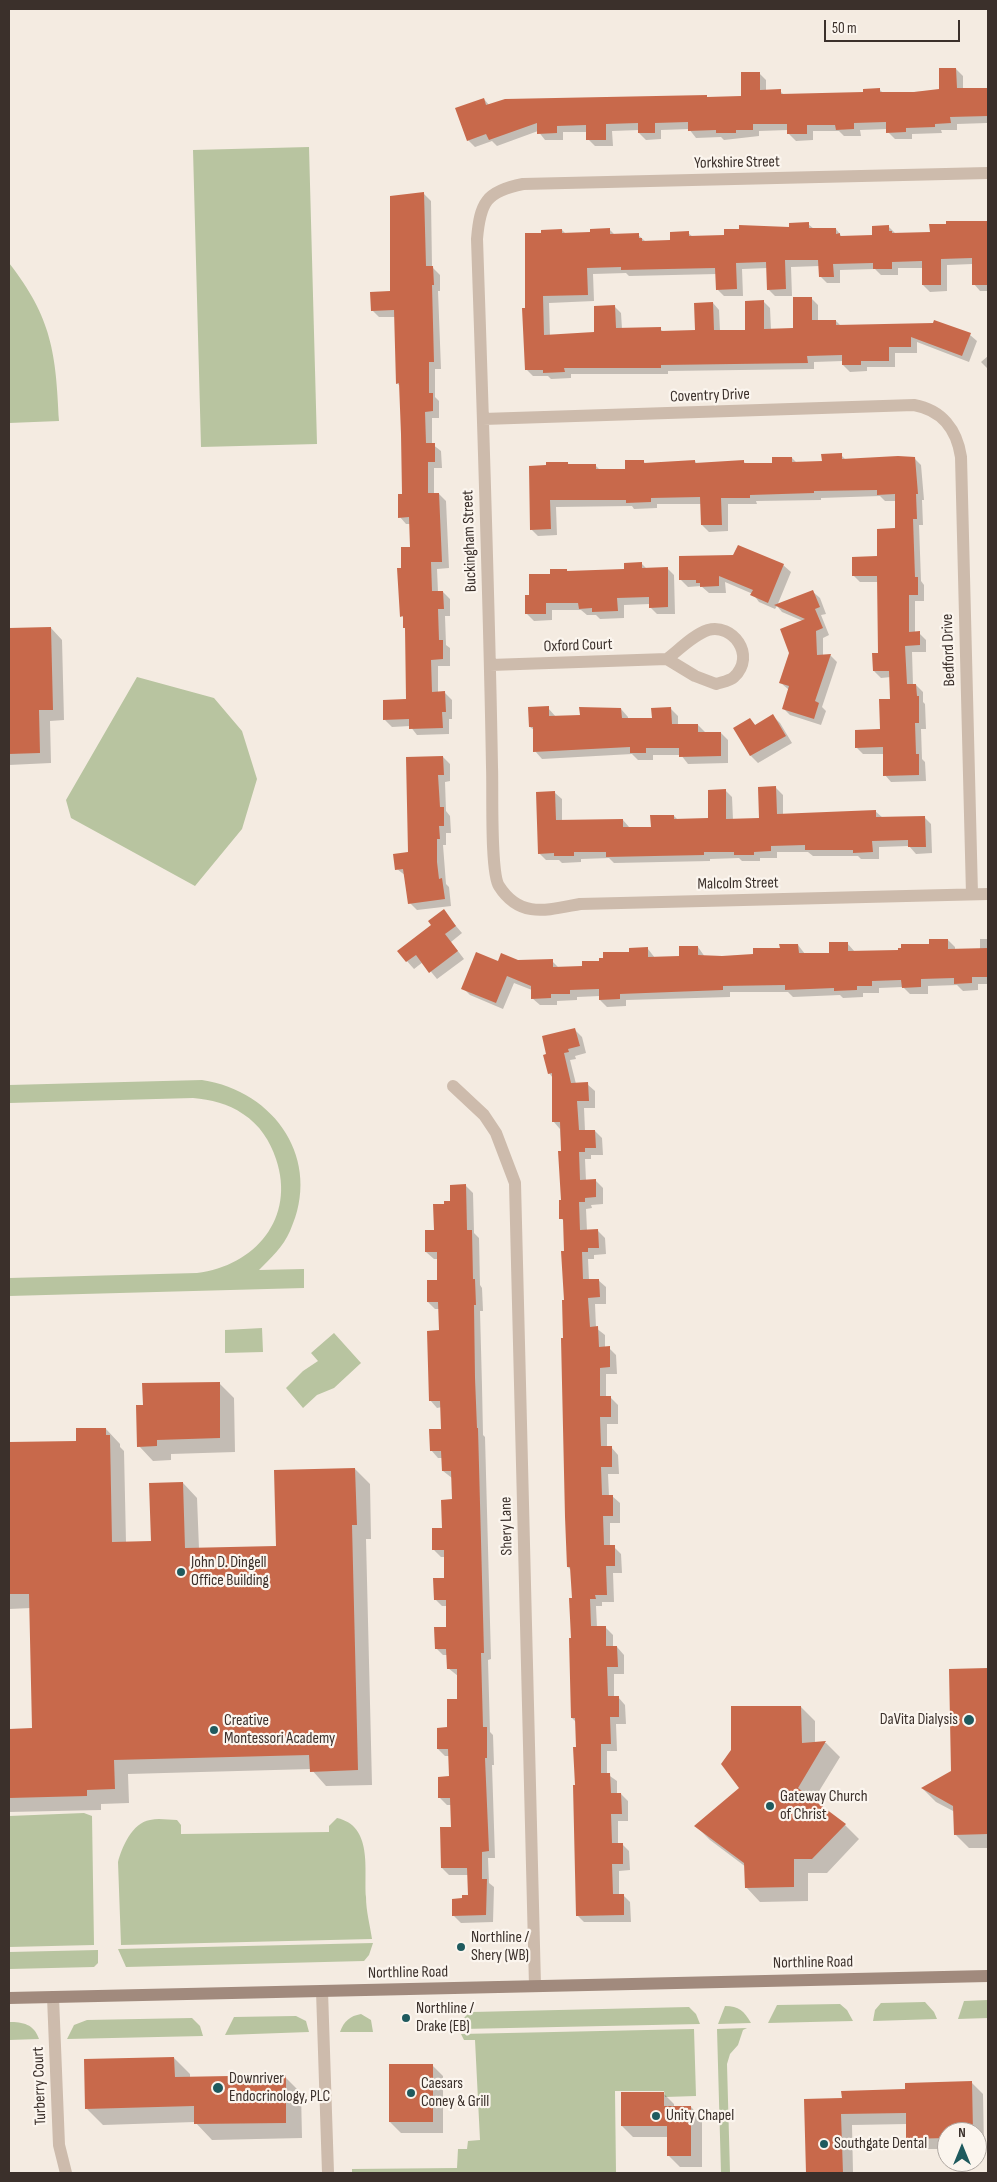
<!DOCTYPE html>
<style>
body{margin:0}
#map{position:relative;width:997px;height:2182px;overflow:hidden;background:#f4ebe1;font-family:"Sofia Sans Condensed",sans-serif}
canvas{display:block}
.frame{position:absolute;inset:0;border:10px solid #3b302b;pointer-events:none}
.north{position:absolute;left:937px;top:2122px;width:50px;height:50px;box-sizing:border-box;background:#fbf5ee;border:1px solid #aea6a0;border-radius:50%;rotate:0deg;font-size:14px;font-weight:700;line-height:20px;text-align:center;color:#3b302b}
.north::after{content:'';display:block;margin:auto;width:18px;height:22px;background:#1f5a5e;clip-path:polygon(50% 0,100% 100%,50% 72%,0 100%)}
.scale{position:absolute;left:824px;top:20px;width:136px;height:22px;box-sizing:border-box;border:2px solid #3b302b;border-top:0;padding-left:6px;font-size:15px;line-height:18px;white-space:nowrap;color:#3b302b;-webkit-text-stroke:4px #fbf5ee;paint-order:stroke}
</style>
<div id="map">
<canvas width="997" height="2182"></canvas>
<div class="frame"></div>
<div class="north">N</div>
<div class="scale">50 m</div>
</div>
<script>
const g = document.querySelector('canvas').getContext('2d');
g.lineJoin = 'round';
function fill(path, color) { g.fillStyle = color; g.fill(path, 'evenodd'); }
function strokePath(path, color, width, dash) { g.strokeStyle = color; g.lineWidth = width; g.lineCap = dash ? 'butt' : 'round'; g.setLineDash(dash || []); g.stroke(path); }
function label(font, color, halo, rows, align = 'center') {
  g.font = font + ' "Sofia Sans Condensed",sans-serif'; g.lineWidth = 4.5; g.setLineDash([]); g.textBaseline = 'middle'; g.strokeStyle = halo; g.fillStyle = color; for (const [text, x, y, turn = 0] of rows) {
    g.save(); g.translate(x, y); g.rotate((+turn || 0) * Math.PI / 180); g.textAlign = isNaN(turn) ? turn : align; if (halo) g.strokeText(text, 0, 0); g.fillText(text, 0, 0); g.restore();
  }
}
fill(new Path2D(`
 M309,147l8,297 -116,3 -8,-297z
 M9,263c43,55 47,90 50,158l-50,2z
 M137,677l77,21 28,33 15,48 -15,50 -47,57 -124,-68 -5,-18z
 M202,1080c73,11 121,80 88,151 -7,16 -19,27 -31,39l45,-1v19l-295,8v-18l188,-5c58,-7 99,-55 79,-114 -6,-18 -16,-34 -33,-45 -15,-11 -32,-14 -50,-16l-184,5v-18z
 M262,1328l1,24 -38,1v-23z
 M334,1333l27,30 -27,25 -17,7 -14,13 -17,-20 17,-17 15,-10 -7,-8z
 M84,1813l8,3 2,129 -85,2v-131z
 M337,1818c36,8 27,51 29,79 0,14 4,28 6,42l-251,6 -3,-83c4,-15 14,-39 32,-42 9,-2 18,0 27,0l4,5v9l148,-2v-6z
 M373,1943l-4,12 -5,6 -238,6 -8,-18z
 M98,1950v13l-4,4 -85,2v-17z
 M988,2000v18l-30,1 6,-18z
 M925,2002l9,10 3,7 -64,2 2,-11 6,-7z
 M840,2004l7,6 6,11 -85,2 9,-18z
 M725,2006c14,0 19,5 26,17l-33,1z
 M689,2007l7,7 4,10 -238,5c-1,-9 2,-13 10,-17z
 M361,2014l10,6 2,12h-33c4,-11 10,-16 21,-18z
 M296,2016l10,5 3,11 -84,3 9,-18z
 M192,2018l8,8 3,10 -136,3 7,-14 13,-5z
 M9,2022c14,0 25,2 30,17l-30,1z
 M747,2028l-4,2 -5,15 -8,9 -3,10 3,109h-9l-4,-144z
 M694,2029l2,67 -31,1 -1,-6h-49l1,82h-264v-4l105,-1 1,-19h9l1,-8 12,-1 -5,-100h-11l-3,-6z`), '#b8c4a0');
fill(new Path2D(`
 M956,69l7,7v14h25v35l-1,-2 -30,1v6h-16l1,3 -30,1v5h-17l-7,-7 -1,-3 -27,1 1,6h-17l-5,-5h-26v9l-17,1 -7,-7 -1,-4 -29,1v5l-35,4 -3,-3 -25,1 -7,-9 -28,1v9l-15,1 -7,-7v-3l-27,1 1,15h-18l-7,-7 -1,-7h-24v8h-18l-7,-9 -41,15 -5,-5 -17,6 -7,-7 16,-41 5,6 217,-9 2,2 34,-1 17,-24 7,7v11h14l4,4 80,-2 15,-4 4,4 58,-2z
 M424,194l7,7 1,66 8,8v16h-2l3,78h-6v28l4,4v17h-7v26l9,7 1,17h-8v26h5l7,7 3,67 -12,1 1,23h5l7,7v17h-5l1,29 4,3v18h-12v27h7l7,7v19h-3v15l-32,1 -7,-9 -18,1 -7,-7 22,-20 -1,-71 -2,-10 -2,-3 1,-47 8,-21 -1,-24h-4l-6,-7 4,-22 -4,-109 -3,-3 -2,-66h-16l-7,-7 19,-18z
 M947,222h41v69h-8l-6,-7 -1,-20 -26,1v26l-17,1 -7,-7v-17h-25v7h-17l-6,-6 -35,1v13h-13l-7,-7v-10l-29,1 1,29h-17l-7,-7v-21l-26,1 1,27h-19l-7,-7v-15l-88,2 -3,-3 -33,1 1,27 -45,2 1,33 46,-3 19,-26 6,6 1,16h38l4,3 32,-1 17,-28 6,7 1,21h27l17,-29 6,6 1,22 23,-1 17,-31 7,7v16h18l5,5 93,-2 1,-3 35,14 7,6 -8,21 -52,-20v11h-22v14h-28v4l-17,1 -7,-7v-4l-29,1v7l-146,2v3h-97v4l-20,1 -3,-3h-15l-6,-6v-61l15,-75 20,-4 4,4h25l18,-5 6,6h23l7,6 27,1 16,-9 5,4h32l83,-13 6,5h22l6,8 31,-1 15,-10 7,7h36l16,-8z
 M988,356v13l-7,-7z
 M841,455l5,5 69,-1 6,6 3,35h-2l1,25h-4l2,56 3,4v16h-9v32h4l7,7v12h-14l1,33h3l7,7v10l2,2 1,25h-5l1,30 3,3 1,19 -35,1 -6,-7 -1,-21h-21l-6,-6 24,-18 10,-29v-24l-10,1 -7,-7 5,-17v-72h-19l-7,-7 26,-18 18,-27 -1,-29h-11l-5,-5 -59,2v2l-65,1 1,3h-29v27l-19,1 -7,-7v-21h-45v4l-23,1 -2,-3 -76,1 1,28 -19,1 -7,-7 36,-66 3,2h25l5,5h27l16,-9 3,3 49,-3 2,3 47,-2 2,2h27l19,-6 5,5h26z
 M641,563l6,6 20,-1 7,7 1,39h-18l-7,-7v-3l-26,1v13l-24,1 -4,-4h-9l-6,-5h-29v10l-18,1 -8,-8 5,-17 21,-21 14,-5 3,2 57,-2z
 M783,565l8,7 -14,34 36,-14 7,6 6,16 -5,1 8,20 -6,3v18l7,-1 7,7 -15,45 4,4 -5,14 -31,-10 -7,-7 6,-18 -8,-7 22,-62 -21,-9 -5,-6 -2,3 -16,-7 -6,-8 -28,-12 1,11h-17l-8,-7 -13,1 -8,-8z
 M51,628l11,12 2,80 -14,1 1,42 -42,2v-135z
 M548,708l8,9h25l-1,-9 41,1 7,8v2h25l18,-10 7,7v10l20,-1 7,7 16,1 7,7v23l-40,1 -7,-9h-28v5h-15l-6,-6 -90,5 -7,-8 -1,-21 -4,-3z
 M773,716l7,7 12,20 -34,20 -7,-7 -16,-28 15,-9 6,7z
 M443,757l7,7v17l-5,1 1,29 4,5 1,17h-5v12h-3l3,39 3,3 2,19 -34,4 -7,-7 -4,-27 -9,-7 12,-16z
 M776,788l7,7v20l92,-4 8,7 41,-1 7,7 1,29 -16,1 -7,-8 -30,1v12h-18l-3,-3h-45l-5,-4h-31v6h-17v3h-18l-3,-3 -29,1v2l-96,2 -5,-5 -28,1v3l-19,1 -3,-3h-13l-7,-7 16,-60 7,6v22l61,-1 6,7 23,1 22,-12 4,4h32l15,-30 7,7 1,23 27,-1z
 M443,911l19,22 -11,9 13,17 -27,20 -14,-17 -9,7 -16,-18 34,-26z
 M980,939h8v45h-10v6l-15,1 -6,-6 -29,1v8h-18l-7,-7 -24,1v5h-16v4l-20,1 -3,-3 -47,2 -5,-5h-58v5l-104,3v6l-19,1 -7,-7v-4l-23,1v3l-20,1v4h-17l-8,-7v-8l-18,-7 -11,26 -33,-14 -7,-7 36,-26 53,-1 7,7 24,-1 65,-18 7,9 26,-1 17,-10 7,10 49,-2 44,-10 7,9h25l17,-11 8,9 45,-1 48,-11 7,7v3h25z
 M575,1030l7,7 4,16 -11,3 1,3 -6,1 6,24h11l8,7v17h-11l1,23h10l7,7 1,17h-12v4h-6l1,22 9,-1 8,8v16l-12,1 1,3 -6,1 1,22h11l7,7 1,16 -12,1v4h-6l1,21h9l8,7v17h-11l1,24 9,7v13h4l7,7 1,19h-11v23h4l8,8v19h-11v24l4,-1 7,8 1,19h-11l1,22h3l8,7v20h-10v24h4l7,7 1,19h-9l1,29h-12v4h-6l1,22 8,-1 8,8v12h4l7,8v19h-10v23h4l7,8 1,19h-10l1,27h-10v23l10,7v13h4l7,7v20h-10v23h4l7,7 1,19 -11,1v24h4l7,7 1,20h-47l-7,-7v-167l-1,-26 -4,-4 1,-119 -1,-28 -4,-4 -3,-315 -1,-31 -3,-3 2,-16 -1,-50 -2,-23 -7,-8v-43l-4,-5z
 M466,1186l7,7 1,40 5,5 1,47 2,3 1,23h-3l2,75 1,49 2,2 6,222 -3,1 2,72 3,3 1,30h-2l3,93h-7l1,25 5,4 -1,35 -32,1 -7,-7 9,-17 6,-3v-21h-20l-7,-7 10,-40 -1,-23h-4l-7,-7 10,-20v-22h-5l-7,-7 11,-20 9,-29v-24l-10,-8v-13h-5l-7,-7 11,-20v-22h-5l-7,-7 11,-20 -1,-22h-4l-7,-7 19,-50 -1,-22 -9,-7v-13h-5l-7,-8 11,-20v-23l-5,1 -7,-8 10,-68v-23h-5l-7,-7 10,-21v-22h-4l-8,-7 19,-47 7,-3z
 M219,1383l15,15 1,54 -64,2v6l-18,1 -14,-15 5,-40z
 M106,1429l14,15v3l4,4 2,92 26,-1 31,-59 14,15 2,51 79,-2 77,-78 15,15 1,55h-5l6,246 -46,1 -15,-17 -183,5 1,29 -28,1v6l-92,2v-82h24l-2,-122 -22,1v-166l68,-1z
 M950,1670h38v178h-19l-14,-14v-22l-19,-10 -13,-13 29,-17z
 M801,1707l14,14v22h11l14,14 -27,44 32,24 14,14 -32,34h-19v28l-48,1 -14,-15v-20l-36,-27 -14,-14 45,-38 -9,-37z
 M174,2058l16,16v4l95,-1 16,16 1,45 -90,2 -17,-18 -92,3 -16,-16z
 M432,2065l11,11v57h-42l-11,-11z
 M972,2083l11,11 1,54h-7v-16h-30v17h-29l-11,-11v-14l-55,1 1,48h-46l-1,-73 37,-1z
 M663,2093l11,11v3h17l11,11v49h-22l-11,-11v-19h-36l-11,-11z`), '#0003');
fill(new Path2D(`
 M939,68h17l1,20h31v28l-38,1 1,6 -16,1v3l-29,1v4l-20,1v-11l-32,1v6l-18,1 -1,-5h-28v9h-20v-10h-34v6h-17v3h-20v-3l-28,1v-9l-33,1v10h-17v-10l-32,1v16h-20v-15l-29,1v7l-20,1v-11l-48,17 -3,-6 -19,7 -12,-33 29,-10 2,7 19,-6 202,-4v2l34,-1v-24h19v18l21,-1v5l82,-2v-3l17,-1v4h34l25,-3z
 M424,192l2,74h7l1,19h-2l2,77h-5v31h4v18l-8,1 1,31h9v19h-7v31h11l3,69h-11l1,29h11l1,18h-6l1,31h4v19l-12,1 1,32 13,-1 1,21h-4l1,16 -34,1v-10l-26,1v-20l23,-1 -1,-71h-2v-12l-3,1 -3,-49h4v-21h9l-1,-30 -11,1v-24h4l-1,-60 -2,-51 -3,1 -2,-74 -23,1 -1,-19 20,-1v-95z
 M946,221h42v64h-16v-27l-31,1v26h-19v-24l-30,1v7h-19v-6l-40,1 1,13h-15l-1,-17h-33l1,29 -19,1 -1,-28 -30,1 1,26 -21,1 -1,-22 -94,2v-3l-34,1 1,27 -45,1 1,39 50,-3v-26l21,-1 1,23 45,-1v4l34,-1 -1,-27 19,-1 1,28h31v-29l19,-1v29l29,-1v-31h19v23h24v5l97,-2 1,-3 37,13 -9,23 -51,-19v10h-22v14h-28v4h-19v-10l-35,1 1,7 -147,2v3h-97l1,4 -22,1v-3h-18l-3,-62h3v-75h16v-3l21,-1v4l28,-1v-3l20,-1v6l29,-1v5h3v3l28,-1v-8l19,-1v5l35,-1v-6h15v-4l50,2v-4l20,-1v6h27v6l4,-1v3l32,-1v-9l17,-1v6h3v2l38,-1 -1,-8h17z
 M842,453v6l56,-3 17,1 3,37h-2l1,25h-4l2,58h3v18h-9v37l11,-1v14l-15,1 2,38h9l1,12h2v27h-4l1,31h3v21l-36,1v-29l-28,1v-18l25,-1 -1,-30h11l-1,-28h-16l-1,-18h6l-1,-77h-25v-19l25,-1v-27l18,-1v-34l-18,1v-5l-63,1v2l-64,2v3h-29l1,27h-21l-1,-28 -49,1v4l-25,1v-3h-76l1,29 -21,1 -1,-64 17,-1v-3h22v2h28v5h29v-9h19v3l51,-3v3l49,-3v3h28v-6h20v5l30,-1 -1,-7z
 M738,545l46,19 -16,39 -18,-8 3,-5 -34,-14v10l-19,1v-4h-4v-3h-17v-24l54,-1z
 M642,562v6l26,-1v40l-19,1v-11l-32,1 1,13 -26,1v-4l-13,1 -1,-6h-32v11h-21v-19h4v-21h21v-5h17v2l57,-2v-6z
 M813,590l7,17 -5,2 8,19 -7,3 1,24 14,-1 -16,47 4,2 -5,16 -32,-10 7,-23 -10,-3 10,-30 -9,-24 25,-10 -31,-14z
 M51,627l2,83h-14l1,43 -31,1v-126z
 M549,706v10l31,-1 -1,-8 42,1 1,10h30l-1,-10 20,-1 1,17h26v8h23v24l-42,1v-9h-33v5h-16v-6l-97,5v-25h-4l-1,-20z
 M773,714l13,22 -36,20 -17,-28 17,-10 5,7z
 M443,756l1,19h-6l2,32h4v19h-5l1,13h-3v23l2,17 3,-1 3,21 -37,5 -5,-35 -8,1 -2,-16 15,-2 -2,-95z
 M776,786l1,28 99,-4v7l49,-1 1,31h-18v-7l-36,1 1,11 -20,1v-3h-48v-5l-34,1v5l-17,1v3h-20v-3h-30v3l-98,2v-5h-32v4h-20v-3l-16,1 -2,-62 19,-1 1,29 67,-1v8h28l-1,-12h24v4l34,-1v-28l18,-1v30l33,-1 -1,-31z
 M444,909l12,17 -11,8 13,17 -29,22 -13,-18 -10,7 -9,-11 34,-26 -3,-4z
 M929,939h19v10l40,-1v29h-16v6l-18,1v-6l-33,1v8l-19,1 -1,-8 -29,1v5h-15v4l-23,1v-3l-49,2v-5l-62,1v4l-103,4v5l-21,1v-11l-29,1v4h-19v4l-20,1v-13l-24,-10 -11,27 -35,-14 15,-37 22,9 3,-8 17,7 35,-1v8l29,-1v-5h17v-3h4v-6h26v-4l19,-1v10l31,-1v-10h19v9l24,1 31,-2v-6h27l-1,-4h19l1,9h30v-11h19v9l50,-1v-2h3v-4h28z
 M575,1028l5,18 -12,3 1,3 -5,1 7,30 17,-1 1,19h-12l2,29h16l1,18h-11v4h-6l1,28 16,-1v18l-11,1v4h-6l1,28 18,-1 1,19h-11v4h-6l1,27h16l1,18 -12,1 2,29 8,-1 1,21 11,-1v21l-10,1v28h11v21h-11l1,29h11v21h-11l1,28h11v21h-10l1,29h11v21h-9l1,29h-12l1,4h-6l1,27h15v20h11l1,21h-11l1,29h11v21h-9l1,27h-10v29h9l1,20h10l1,21h-11l1,29h11v21h-11l1,30h11v21l-48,1 -3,-131h2l-2,-38h3l-1,-29h-4l-2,-80h2l-2,-40h3l-2,-31h-3l-2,-50 -4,-179h2l-1,-38h2l-3,-49h3l-1,-32h-4v-19h2l-3,-49h3l-1,-29h-8v-49l-4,1 -5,-19 3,-1 -4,-18z
 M466,1184l1,46h5l1,49h2l1,26h-2l1,73 2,50h1l6,225h-3l2,74h4v31h-2l4,93 -7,1v27h5l-1,36 -34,1v-17l10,-1v-3h6l-1,-27h-26l-1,-41h11l-1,-29h-12v-21l11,-1 -1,-27h-11v-21l10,-1v-28h10v-30h-10l-1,-20h-11l-1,-22h12v-27h-12l-1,-22h11v-28h-12v-22h10l-1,-28 11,-1 -1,-28h-9l-1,-20h-11l-1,-22h12l-1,-28h-11l-2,-70 12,-1 -1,-28h-11v-22h10v-28h-12v-22h9l-1,-26h11v-3h6v-16z
 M220,1382v56l-63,2v6l-20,1 -1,-42h7l-1,-22z
 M76,1428h30v7h4l2,107 39,-1 -2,-58 34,-1 2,66 91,-2 -2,-76 81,-2 2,57h-5l6,245 -48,2 -1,-17 -195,5 1,29 -28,1v6l-78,2v-69l23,-1 -3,-134h-20v-152l67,-1z
 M988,1668v166l-34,1 -1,-29 -32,-18 30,-17 -2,-102z
 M731,1706h70l1,37 24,-2 -28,47 48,36 -34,35h-18v28l-49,1 -1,-25 -50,-37 45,-38 -18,-24 10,-14z
 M174,2057l1,20 111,-2v48l-92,1v-18l-109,3 -1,-50z
 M389,2064h44v58h-44z
 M972,2081l1,51h-26v6l-41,1v-26l-65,1 2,59h-37l-2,-74 38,-1 -1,-7 64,-2v-6z
 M621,2092h43v14h27v50h-24v-30h-46z`), '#c8694b');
strokePath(new Path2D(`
 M988,173l-465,11c-37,7 -43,19 -46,55 6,176 12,352 15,528 1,22 -2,105 7,119 21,33 48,24 81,18l408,-10
 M483,419l431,-14c28,5 43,25 47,52l11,437
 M490,665l177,-6 28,17 21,8c6,-2 14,-3 18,-7 23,-22 -2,-54 -26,-47 -15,5 -28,19 -41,29
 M453,1086l31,29 12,18 19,50 20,803
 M322,1991l6,182
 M53,1997l6,148 7,28`), '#cdbbac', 12);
strokePath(new Path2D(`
 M9,1998l979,-22`), '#a18a7d', 12);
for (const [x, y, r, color] of [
 [181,1572,5,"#1f5a5e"],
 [969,1720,6,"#1f5a5e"],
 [214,1730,5,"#1f5a5e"],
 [770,1806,5,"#1f5a5e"],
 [461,1947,5,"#1f5a5e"],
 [406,2018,5,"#1f5a5e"],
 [218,2088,6,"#1f5a5e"],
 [411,2093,5,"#1f5a5e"],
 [656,2116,5,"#1f5a5e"],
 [824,2144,5,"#1f5a5e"]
]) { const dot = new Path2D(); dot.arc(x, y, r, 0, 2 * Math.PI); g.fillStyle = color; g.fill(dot); strokePath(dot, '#fbf5ee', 2); }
label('16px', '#3b302b', '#fbf5ee', [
 ["Yorkshire Street",737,163,-1],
 ["Coventry Drive",710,396,-2],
 ["Buckingham Street",470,541,-92],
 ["Oxford Court",578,646,-2],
 ["Bedford Drive",949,650,-92],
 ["Malcolm Street",738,884,-1],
 ["Shery Lane",507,1526,-91],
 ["Northline Road",813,1963,-1],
 ["Northline Road",408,1973,-1],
 ["Turberry Court",40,2086,-92]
]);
label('16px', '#3b302b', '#fbf5ee', [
 ["John D. Dingell",191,1563],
 ["Office Building",191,1581],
 ["DaVita Dialysis",958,1720,"right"],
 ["Creative",224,1721],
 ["Montessori Academy",224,1739],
 ["Gateway Church",780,1797],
 ["of Christ",780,1815],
 ["Northline /",471,1938],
 ["Shery (WB)",471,1956],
 ["Northline /",416,2009],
 ["Drake (EB)",416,2027],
 ["Downriver",229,2079],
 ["Endocrinology, PLC",229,2097],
 ["Caesars",421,2084],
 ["Coney & Grill",421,2102],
 ["Unity Chapel",666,2116],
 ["Southgate Dental",834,2144]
], 'left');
</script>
